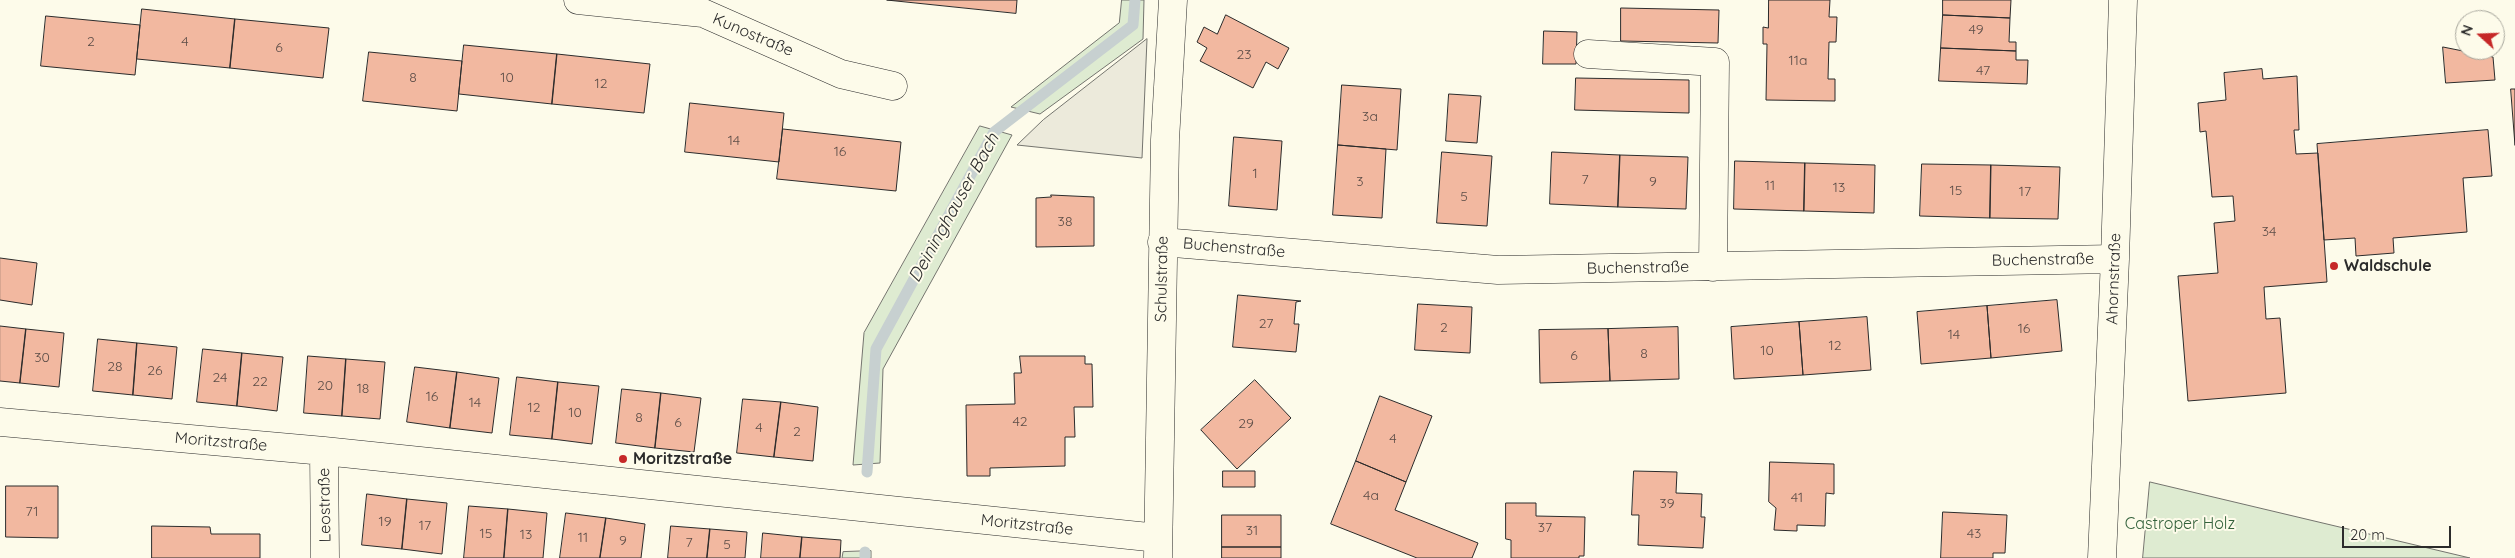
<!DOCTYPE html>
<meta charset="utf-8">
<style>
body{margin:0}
#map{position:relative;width:2515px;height:558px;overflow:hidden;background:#fdfbea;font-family:Quicksand,sans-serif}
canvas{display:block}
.north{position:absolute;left:2455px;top:10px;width:50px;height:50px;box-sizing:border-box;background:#fdfbea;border:1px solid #a9a89e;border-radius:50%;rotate:290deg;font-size:14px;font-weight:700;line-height:20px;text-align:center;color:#2b2b2b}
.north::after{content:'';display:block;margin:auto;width:18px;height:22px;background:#c62828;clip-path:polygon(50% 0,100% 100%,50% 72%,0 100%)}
.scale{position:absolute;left:2342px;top:526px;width:109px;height:22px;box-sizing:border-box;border:2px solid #2b2b2b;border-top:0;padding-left:6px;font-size:15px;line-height:18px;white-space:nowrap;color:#2b2b2b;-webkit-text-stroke:4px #fdfbea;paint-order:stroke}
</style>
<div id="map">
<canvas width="2515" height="558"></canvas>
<div class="north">N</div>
<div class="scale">20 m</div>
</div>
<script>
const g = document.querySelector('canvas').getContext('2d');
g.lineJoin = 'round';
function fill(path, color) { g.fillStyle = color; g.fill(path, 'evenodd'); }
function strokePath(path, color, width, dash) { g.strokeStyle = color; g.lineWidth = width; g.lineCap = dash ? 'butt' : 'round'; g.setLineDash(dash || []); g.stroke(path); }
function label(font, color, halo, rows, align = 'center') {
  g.font = font + ' Quicksand,sans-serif'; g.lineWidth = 4; g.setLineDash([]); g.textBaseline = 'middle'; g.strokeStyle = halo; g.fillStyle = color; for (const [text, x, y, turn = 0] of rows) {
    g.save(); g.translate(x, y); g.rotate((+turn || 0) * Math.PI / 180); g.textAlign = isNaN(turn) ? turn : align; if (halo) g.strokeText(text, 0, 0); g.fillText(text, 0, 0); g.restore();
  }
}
const green = new Path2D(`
 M1122,0h22l-1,39 -103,75 -29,-7 108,-84z
 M980,126l32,9 -129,234 -3,94 -27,2 11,-132z
 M2150,482l320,76h-327z
 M871,551v7h-29l1,-6z`);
fill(green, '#deebd1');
strokePath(green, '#74746e', 1);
const parking = new Path2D(`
 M1147,39l-5,119 -125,-13 26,-25z`);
fill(parking, '#eceadb');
strokePath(parking, '#74746e', 1);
strokePath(new Path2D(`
 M867,472l9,-123 118,-217 139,-107 2,-25
 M865,558v-6`), '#c7d0d0', 11);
const building = new Path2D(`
 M887,0h130l-1,13z
 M1769,0h61l-1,17h8l-1,25h-7l-1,37h7v22l-69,-1 1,-56h-4v-17l5,1z
 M1943,0h68l-1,18 -67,-3z
 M1621,8l98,2 -1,33 -97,-2z
 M142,9l93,10 -5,49 -93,-9z
 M1226,15l63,33 -11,21 -12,-7 -13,26 -53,-27 7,-13 -10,-6 7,-15 13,7z
 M1943,15l67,3 -1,24h7v9l-75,-3z
 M46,16l94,9 -5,50 -94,-9z
 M235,19l94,9 -6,50 -93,-10z
 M1544,31l33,1 -1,32h-33z
 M464,45l93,9 -5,50 -93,-10z
 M2443,47l50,10 2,23 -49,3z
 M1941,48l75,3v9h12l-1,24 -88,-3z
 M369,52l93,9 -5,50 -94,-10z
 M557,54l93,10 -6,49 -92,-9z
 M2262,69l1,10 34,-3 2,54h-5l2,24 22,-1 9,129 -63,5 2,32 14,-1 6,75 -98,8 -10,-125 40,-3 -4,-50 21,-2 -2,-25 -21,1 -6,-66 -6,1 -2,-29 28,-3 -2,-27z
 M1576,78l113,2v33l-114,-3z
 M1342,85l59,4 -4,61 -59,-5z
 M2511,89h4v56z
 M1449,94l32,2 -4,47 -31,-2z
 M690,103l94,10 -5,49 -94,-10z
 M783,129l118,13 -5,49 -119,-12z
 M2488,130l4,46 -29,2 4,54 -74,6 1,15 -38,3 -1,-18 -31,2 -7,-96z
 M1234,137l48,4 -5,69 -48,-4z
 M1338,145l48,4 -4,69 -49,-3z
 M1442,152l50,4 -5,70 -50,-3z
 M1552,152l68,3 -2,52 -68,-3z
 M1620,155l68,2 -2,52 -68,-2z
 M1735,161l70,2 -1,48 -70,-2z
 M1805,163l70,2 -1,48 -70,-2z
 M1922,164l69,1 -1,53 -70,-2z
 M1991,165l69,2 -2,52 -68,-1z
 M1051,195l43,2v49l-58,1v-49l15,-1z
 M0,258l37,5 -5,42 -32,-5z
 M1238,295l63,6 -5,1 -2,22h5l-3,28 -63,-5z
 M2057,300l5,51 -71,7 -4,-52z
 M1418,304l54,3 -2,46 -55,-3z
 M1987,306l4,52 -70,6 -4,-52z
 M1867,317l4,53 -68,5 -4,-53z
 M1799,322l4,53 -69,4 -3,-52z
 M0,326l26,3 -6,54 -20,-2z
 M1678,327l1,52 -69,2 -2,-52z
 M26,329l38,4 -5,54 -39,-4z
 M1608,329l2,52 -70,2 -1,-53z
 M98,339l39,4 -4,52 -40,-4z
 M137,343l40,4 -5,52 -39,-4z
 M203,349l39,4 -5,53 -40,-4z
 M242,353l41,4 -6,54 -40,-5z
 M308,356l38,3 -4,57 -38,-3z
 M1020,356h65v8h7l1,43h-19l1,30h-10v29l-75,2v8h-23l-1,-71 49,-1 -1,-31h7z
 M346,359l39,3 -5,57 -38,-3z
 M415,367l42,5 -7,56 -43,-6z
 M457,372l42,6 -7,55 -42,-5z
 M517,377l41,5 -6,57 -42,-4z
 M1255,380l36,38 -54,51 -36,-39z
 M558,382l41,4 -7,58 -40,-5z
 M622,389l39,4 -6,55 -39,-5z
 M661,393l40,5 -7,54 -39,-4z
 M1380,396l52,20 -26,66 -50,-21z
 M743,399l38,3 -7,55 -37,-4z
 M781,402l37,5 -5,54 -39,-4z
 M1356,461l50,21 -11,28 83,33 -6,15h-55l-86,-34z
 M1770,462l64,2v30l-8,-1 -1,33 -28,-1v6l-23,-1 2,-22 -7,-6z
 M1223,471h32v16h-32z
 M1634,471l43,1 -1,21 26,1 -1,23h4l-2,31 -65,-3 1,-30h-7z
 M6,486h52v52l-52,-1z
 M367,494l40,5 -5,50 -40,-4z
 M407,499l40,4 -5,51 -40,-5z
 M1506,503h30v13l49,1 -1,39h-5v2h-68v-18l-5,-1z
 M469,506l39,3 -4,49h-40z
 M508,509l39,4 -4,45h-39z
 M1943,512l64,3 -2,38h-12v5h-52z
 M566,513l40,5 -6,40h-40z
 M1222,515h59v32h-59z
 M606,518l39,6 -4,34h-41z
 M152,526l58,1 1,7h49v24h-108z
 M671,526l39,3 -3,29h-39z
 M710,529l37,3 -2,26h-38z
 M763,533l39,4 -2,21h-39z
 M802,537l39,3 -1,18h-40z
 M1222,547h59v11h-59z`);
fill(building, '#f2b8a0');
strokePath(building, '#2b2b2b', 1);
const minor = new Path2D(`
 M578,0l125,13 138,61 52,12
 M1588,54l127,8 -2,205
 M1162,242l336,28 617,-11
 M0,422l324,29 834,87
 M324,451l1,107
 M1158,558l7,-418 8,-140
 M2102,558l13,-299 8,-259`);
strokePath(minor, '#2b2b2b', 29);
strokePath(minor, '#fdfbea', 28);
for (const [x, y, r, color] of [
 [2334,266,5,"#c62828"],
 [623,459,5,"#c62828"]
]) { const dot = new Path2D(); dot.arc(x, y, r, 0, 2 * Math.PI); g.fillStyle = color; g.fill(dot); strokePath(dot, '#fdfbea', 2); }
label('14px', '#5d4e48', null, [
 ["49",1976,30],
 ["2",91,42],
 ["4",185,42],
 ["6",279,48],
 ["23",1244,55],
 ["11a",1798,61],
 ["47",1983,71],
 ["8",413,78],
 ["10",507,78],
 ["12",601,84],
 ["3a",1370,117],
 ["14",734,141],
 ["16",840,152],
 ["1",1255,174],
 ["7",1585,180],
 ["3",1360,182],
 ["9",1653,182],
 ["11",1770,186],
 ["13",1839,188],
 ["15",1956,191],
 ["17",2025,192],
 ["5",1464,197],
 ["38",1065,222],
 ["34",2269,232],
 ["27",1266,324],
 ["2",1444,328],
 ["16",2024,329],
 ["14",1954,335],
 ["12",1835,346],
 ["10",1767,351],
 ["8",1644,354],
 ["6",1574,356],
 ["30",42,358],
 ["28",115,367],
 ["26",155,371],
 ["24",220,378],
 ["22",260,382],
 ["20",325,386],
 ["18",363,389],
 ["16",432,397],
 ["14",475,403],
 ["12",534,408],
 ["10",575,413],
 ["8",639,418],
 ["42",1020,422],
 ["6",678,423],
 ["29",1246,424],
 ["4",759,428],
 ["2",797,432],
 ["4",1393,439],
 ["4a",1371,496],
 ["41",1797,498],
 ["39",1667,504],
 ["71",32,512],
 ["19",385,522],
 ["17",425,526],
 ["37",1545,528],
 ["31",1252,531],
 ["15",486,534],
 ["43",1974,534],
 ["13",526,535],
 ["11",583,538],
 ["9",623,541],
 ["7",689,543],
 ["5",727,545]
]);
label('16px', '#2b2b2b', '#fdfbea', [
 ["Kunostraße",753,35,23],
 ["Buchenstraße",1234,248,5],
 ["Buchenstraße",2043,260,-1],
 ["Buchenstraße",1638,268,-1],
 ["Schulstraße",1162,279,-89],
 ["Ahornstraße",2114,279,-88],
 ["Moritzstraße",221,442,5],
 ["Leostraße",325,505,-91],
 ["Moritzstraße",1027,525,6]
]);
label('bold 16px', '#2b2b2b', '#fdfbea', [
 ["Waldschule",2344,266],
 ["Moritzstraße",633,459]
], 'left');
label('16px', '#34623c', '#fdfbea', [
 ["Castroper Holz",2180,524]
]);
label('italic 18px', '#2b2b2b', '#fdfbea', [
 ["Deininghauser Bach",954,208,-61]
]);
</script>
